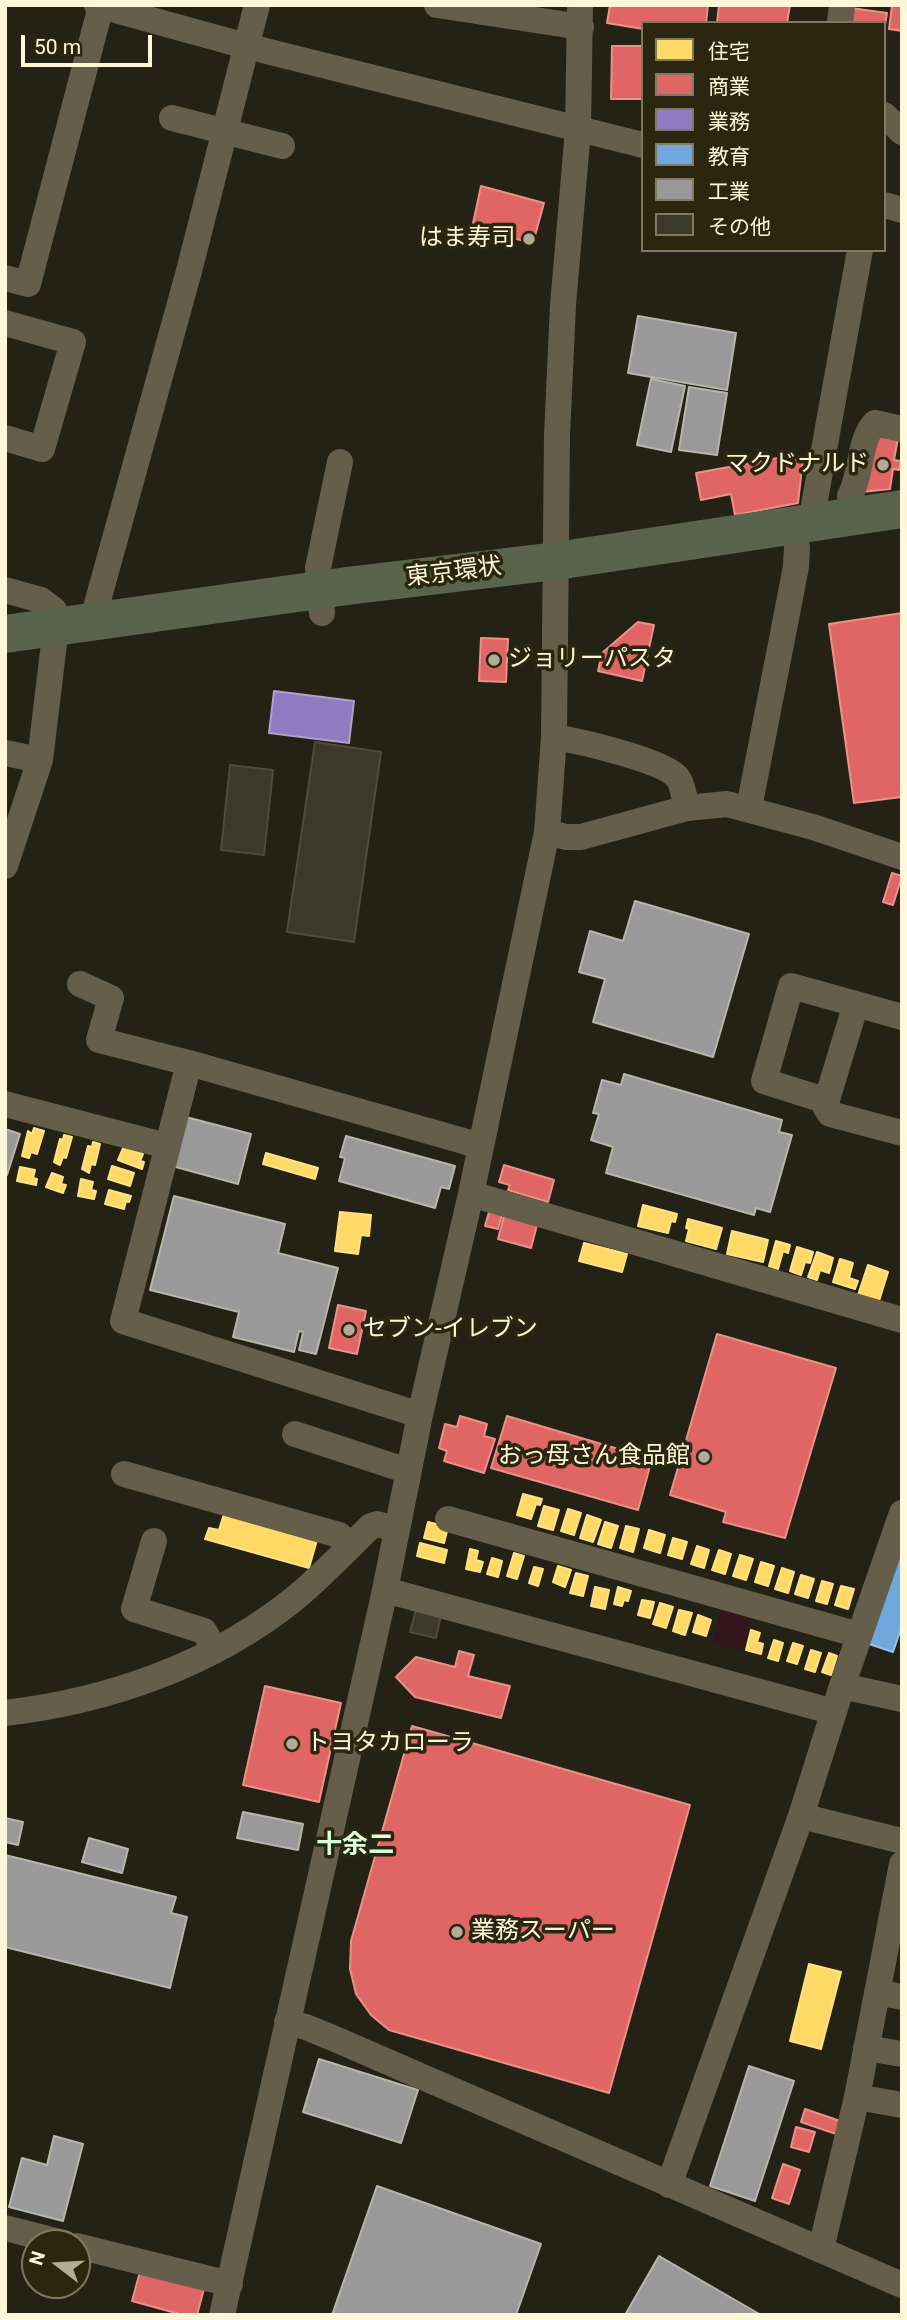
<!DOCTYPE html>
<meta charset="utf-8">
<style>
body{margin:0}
#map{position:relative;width:907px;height:2320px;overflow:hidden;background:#242215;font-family:Roboto,"Noto Sans JP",sans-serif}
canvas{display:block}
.frame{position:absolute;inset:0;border:7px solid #fff7d8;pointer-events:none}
.legend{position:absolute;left:641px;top:21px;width:245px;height:231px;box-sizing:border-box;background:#2a260f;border:2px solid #7f7a5f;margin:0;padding:9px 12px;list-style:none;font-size:21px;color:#fff7d8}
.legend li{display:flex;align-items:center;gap:14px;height:35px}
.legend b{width:35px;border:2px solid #7f7a5f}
.north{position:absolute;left:21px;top:2229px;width:70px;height:70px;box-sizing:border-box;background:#2a260f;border:2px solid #7f7a5f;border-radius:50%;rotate:287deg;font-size:19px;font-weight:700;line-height:28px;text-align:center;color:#fff7d8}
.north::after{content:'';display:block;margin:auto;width:24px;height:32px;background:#b2ac94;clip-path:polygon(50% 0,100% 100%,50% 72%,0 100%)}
.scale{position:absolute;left:21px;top:35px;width:131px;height:32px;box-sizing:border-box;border:4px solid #fff7d8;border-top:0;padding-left:9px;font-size:21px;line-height:24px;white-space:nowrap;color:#fff7d8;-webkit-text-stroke:5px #2a260f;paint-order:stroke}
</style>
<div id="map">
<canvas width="907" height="2320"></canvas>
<div class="frame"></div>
<ul class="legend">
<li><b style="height:19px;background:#ffd966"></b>住宅</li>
<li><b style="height:19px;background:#e06666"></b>商業</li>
<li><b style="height:19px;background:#8e7cc3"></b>業務</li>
<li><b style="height:19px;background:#6fa8dc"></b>教育</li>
<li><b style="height:19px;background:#999"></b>工業</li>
<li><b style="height:19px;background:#3b392a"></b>その他</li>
</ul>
<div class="north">N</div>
<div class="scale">50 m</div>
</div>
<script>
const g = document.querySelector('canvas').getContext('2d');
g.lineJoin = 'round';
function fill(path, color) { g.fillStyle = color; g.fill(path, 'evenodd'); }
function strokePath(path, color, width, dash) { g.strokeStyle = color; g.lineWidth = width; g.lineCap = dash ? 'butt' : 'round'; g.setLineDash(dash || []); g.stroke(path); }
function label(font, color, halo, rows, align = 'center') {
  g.font = font + ' Roboto,"Noto Sans JP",sans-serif'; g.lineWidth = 7; g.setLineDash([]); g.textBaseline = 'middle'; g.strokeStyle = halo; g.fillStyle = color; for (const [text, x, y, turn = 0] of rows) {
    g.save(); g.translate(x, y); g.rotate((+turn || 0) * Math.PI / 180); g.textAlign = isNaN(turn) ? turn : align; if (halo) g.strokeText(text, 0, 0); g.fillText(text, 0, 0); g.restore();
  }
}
fill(new Path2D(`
 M723,1604l30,10 -11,38 -30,-9z`), '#33141d');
const homes = new Path2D(`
 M34,1128l10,3 -7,23 -6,-2 -2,6 -7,-2 6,-25 4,3z
 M64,1135l8,2 -6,21 -3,-1 -3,8 -6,-3 6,-23 3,1z
 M93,1142l7,2 -5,21 -4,-1 -2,9 -7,-4 6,-23 4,1z
 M124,1146l19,8 -3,7 4,1 -2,7 -24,-9z
 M266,1153l52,15 -3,11 -52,-15z
 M112,1166l22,7 -4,13 -22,-7z
 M20,1167l15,3 -2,8 4,1 -1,6 -19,-4z
 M52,1173l11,4 -2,7 5,1 -3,8 -17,-6z
 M81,1179l12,3 -2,8 5,1 -2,8 -16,-3z
 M109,1190l22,6 -2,6 -3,-1 -2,8 -19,-5z
 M643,1205l34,9 -2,8 -4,-1 -3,12 -30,-7z
 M340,1212l31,3 -2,21 -8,-1 -3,19 -23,-3z
 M688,1219l34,9 -6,21 -30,-8 3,-12 -3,-1z
 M732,1231l36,9 -5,22 -36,-8z
 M776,1241l14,4 -2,8 -5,-2 -5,18 -9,-3z
 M584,1243l43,11 -5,18 -43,-11z
 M797,1247l16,5 -3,11 -5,-1 -4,13 -11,-4z
 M817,1252l16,6 -4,15 -9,-3 -3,10 -9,-3z
 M840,1259l13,4 -4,15 9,3 -3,8 -22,-7z
 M868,1265l20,7 -9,29 -21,-6z
 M523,1494l19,5 -2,6 -4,-1 -5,15 -14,-4z
 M544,1506l15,4 -6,20 -15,-4z
 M568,1509l13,4 -7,22 -13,-4z
 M224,1514l93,26 -8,28 -104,-29 4,-11 10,2z
 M587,1515l14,5 -8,22 -13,-4z
 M428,1522l20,5 -4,16 -20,-5z
 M605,1522l13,4 -7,22 -13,-4z
 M626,1526l13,3 -6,23 -13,-4z
 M649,1530l16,5 -5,18 -16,-5z
 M673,1538l14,4 -5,17 -14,-4z
 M420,1543l27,7 -3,13 -27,-7z
 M697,1546l12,4 -5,18 -13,-4z
 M470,1549l8,2 -2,9 7,2 -3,10 -14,-3z
 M719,1550l12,4 -6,20 -13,-4z
 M514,1553l10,3 -7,23 -10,-3z
 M740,1555l13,4 -7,21 -13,-4z
 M492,1558l10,3 -4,16 -11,-3z
 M761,1562l13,4 -6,20 -13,-4z
 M558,1566l13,4 -6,17 -12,-5z
 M534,1567l9,2 -5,17 -9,-3z
 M782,1568l12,4 -6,21 -13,-4z
 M576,1573l12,3 -5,20 -13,-3z
 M801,1575l13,4 -6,19 -13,-4z
 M822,1581l11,3 -6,20 -11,-3z
 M841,1586l13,3 -6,20 -13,-4z
 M595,1587l14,3 -4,19 -14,-3z
 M618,1587l13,4 -3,10 -4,-1 -2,6 -8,-2z
 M642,1600l12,2 -4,16 -12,-3z
 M660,1603l13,4 -7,21 -13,-4z
 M679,1610l13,3 -7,22 -12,-4z
 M698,1615l13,5 -5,16 -13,-4z
 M751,1630l9,3 -3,9 6,2 -2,10 -15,-4z
 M774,1640l9,3 -5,18 -10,-3z
 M793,1643l10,3 -6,18 -10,-3z
 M811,1650l10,3 -6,19 -10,-3z
 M829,1653l8,3 -6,19 -9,-3z
 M809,1964l32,8 -20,77 -31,-8z`);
fill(homes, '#ffd966');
strokePath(homes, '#ffe288', 2);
const shops = new Path2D(`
 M610,5h98l-2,18h-63v6l-36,-6z
 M719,5h71l-3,18h-70z
 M892,5h10v26l-13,-2z
 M851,8l36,5 -3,18v-8h-35z
 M612,46h31v53h-32z
 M481,186l63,17 -11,40 -61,-15z
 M872,433l26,5 -4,22 7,1 -2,9 -6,-1 -3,20 -28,3z
 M783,457l20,2 -5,44 -63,12 -4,-21 -30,6 -5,-27z
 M902,613v184l-48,6 -25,-179z
 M638,622l16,3 -12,56 -44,-10 4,-18z
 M481,638l27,1 -2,43 -27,-1z
 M892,873l10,3 -9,29 -10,-3z
 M504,1165l50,15 -6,22 -40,-12 2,-5 -11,-3z
 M489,1212l13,3 -4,14 -13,-3z
 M504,1216l33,9 -6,23 -33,-9z
 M338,1305l28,6 -9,43 -28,-6z
 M717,1334l119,34 -51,170 -62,-16 3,-10 -56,-17z
 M460,1416l27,8 -3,12 11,3 -11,34 -40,-12 3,-10 -8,-3 6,-24 12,3z
 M507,1416l145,43 -14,51 -147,-42z
 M459,1651l15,4 -6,21 42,10 -9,32 -86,-21 -19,-20 20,-20 39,10z
 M265,1686l76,17 -22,99 -76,-17z
 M412,1726l278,79 -81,288 -220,-63 -18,-15 -15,-21 -6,-25 1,-28z
 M805,2109l41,14 -4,13 -41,-14z
 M796,2127l19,5 -6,20 -18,-5z
 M783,2164l17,6 -11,34 -17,-6z
 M141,2268l64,17 -8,30h-14l-51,-14z`);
fill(shops, '#e06666');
strokePath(shops, '#e99288', 2);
const offices = new Path2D(`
 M274,691l80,10 -5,42 -80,-10z`);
fill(offices, '#8e7cc3');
strokePath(offices, '#b0a1c9', 2);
const schools = new Path2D(`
 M902,1546v80l-9,26 -24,-8z`);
fill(schools, '#6fa8dc');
strokePath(schools, '#9ac0db', 2);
const industry = new Path2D(`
 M638,316l98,17 -9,57 -99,-17z
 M651,379l34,7 -14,66 -34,-7z
 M689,387l38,6 -10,62 -38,-5z
 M635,901l114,33 -36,123 -120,-35 12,-43 -26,-7 11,-41 33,10z
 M624,1074l158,46 -3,12 13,3 -22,77 -14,-4 -2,7 -148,-42 7,-26 -22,-7 8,-26 -6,-1 9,-33 19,5z
 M186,1117l65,17 -13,50 -66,-18z
 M5,1129l15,5 -13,41h-2z
 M346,1136l109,30 -6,23 -8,-2 -6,21 -96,-27 6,-23 -5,-1z
 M174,1196l111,28 -7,29 60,15 -22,86 -17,-4 4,-18 -4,-1 -5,21 -61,-15 6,-25 -89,-22z
 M243,1812l60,12 -5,26 -61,-12z
 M5,1818l18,4 -5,23 -13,-3z
 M89,1838l39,11 -6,24 -40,-11z
 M5,1855l171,42 -5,16 16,4 -17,71 -165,-41z
 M319,2059l99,31 -17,53 -98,-31z
 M749,2066l45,15 -39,120 -45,-15z
 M54,2136l29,8 -20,77 -54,-14 13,-49 25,7z
 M377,2186l164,58 -25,71h-184z
 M659,2256l102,59h-136z`);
fill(industry, '#999');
strokePath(industry, '#b8b5ac', 2);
const building = new Path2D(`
 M315,742l66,10 -27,190 -67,-10z
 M230,765l43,5 -9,85 -43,-5z
 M416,1610l25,5 -5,23 -26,-6z`);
fill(building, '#3b392a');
strokePath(building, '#4e4b37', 2);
strokePath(new Path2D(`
 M97,5l149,41 397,99
 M437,5l144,22
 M840,23l2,-18
 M884,115l18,17
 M172,118l110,28
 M884,205l18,5
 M5,278l23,6 73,-278
 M5,323l68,19 -31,107 -37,-11
 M850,496c12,-22 9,-57 25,-73l27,6
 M811,522l49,-272
 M5,590l36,10 13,10 2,17 -16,133 -35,106
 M322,613l-4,-45 22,-106
 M92,622l97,-351 68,-266
 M554,737c25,4 108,23 123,40 6,7 7,22 10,31
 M5,753l35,7
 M749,808l47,-241 1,-20
 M547,832l19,5h15l106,-29 40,-4 86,23 89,30
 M80,984l31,14 -12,42 90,23
 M902,1017l-46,-13 -31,102 5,8 72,19
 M827,1101l-63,-20 27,-95 65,18
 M5,1104l162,42
 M471,1194l431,126
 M420,1415l-297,-94 66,-258 292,83
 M295,1434l113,37
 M124,1474l215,61 12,10
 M448,1519l411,116
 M154,1541l-20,68 70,22 11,19
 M385,1590l449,122
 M842,1686l60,13
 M5,1713c103,-12 207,-48 289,-114 27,-22 52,-49 77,-73l6,-2 19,5
 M801,1816l101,25
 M877,1992l25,5
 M287,2022l19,5 29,12 567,246
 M866,2048l36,6
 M857,2097l45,8
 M669,2185l132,-369 41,-130 60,-173
 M5,2228l59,15
 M77,2246l153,38
 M821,2249l36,-152 45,-233
 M222,2315l163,-725 35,-175 51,-221 76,-362 7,-95 3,-301 6,-131 15,-175 2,-125`), '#655e4a', 26);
strokePath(new Path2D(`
 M5,634l342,-48 209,-25 346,-52`), '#5a644c', 38);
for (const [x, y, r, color] of [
 [529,239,7,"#b2ac94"],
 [883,465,7,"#b2ac94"],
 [494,660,7,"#b2ac94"],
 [349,1330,7,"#b2ac94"],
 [704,1457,7,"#b2ac94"],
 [292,1744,7,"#b2ac94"],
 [457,1932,7,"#b2ac94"]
]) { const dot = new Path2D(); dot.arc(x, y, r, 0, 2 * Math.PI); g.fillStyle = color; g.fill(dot); strokePath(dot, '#2a260f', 2.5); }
label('24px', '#fff7d8', '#2a260f', [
 ["はま寿司",515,239,"right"],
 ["マクドナルド",869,465,"right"],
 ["ジョリーパスタ",508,660],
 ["セブン-イレブン",363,1330],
 ["おっ母さん食品館",690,1457,"right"],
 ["トヨタカローラ",306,1744],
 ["業務スーパー",471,1932]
], 'left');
label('24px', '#fff7d8', '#2a260f', [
 ["東京環状",454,573,-7]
]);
label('bold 26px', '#daffdc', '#2a260f', [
 ["十余二",355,1846]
]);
</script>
